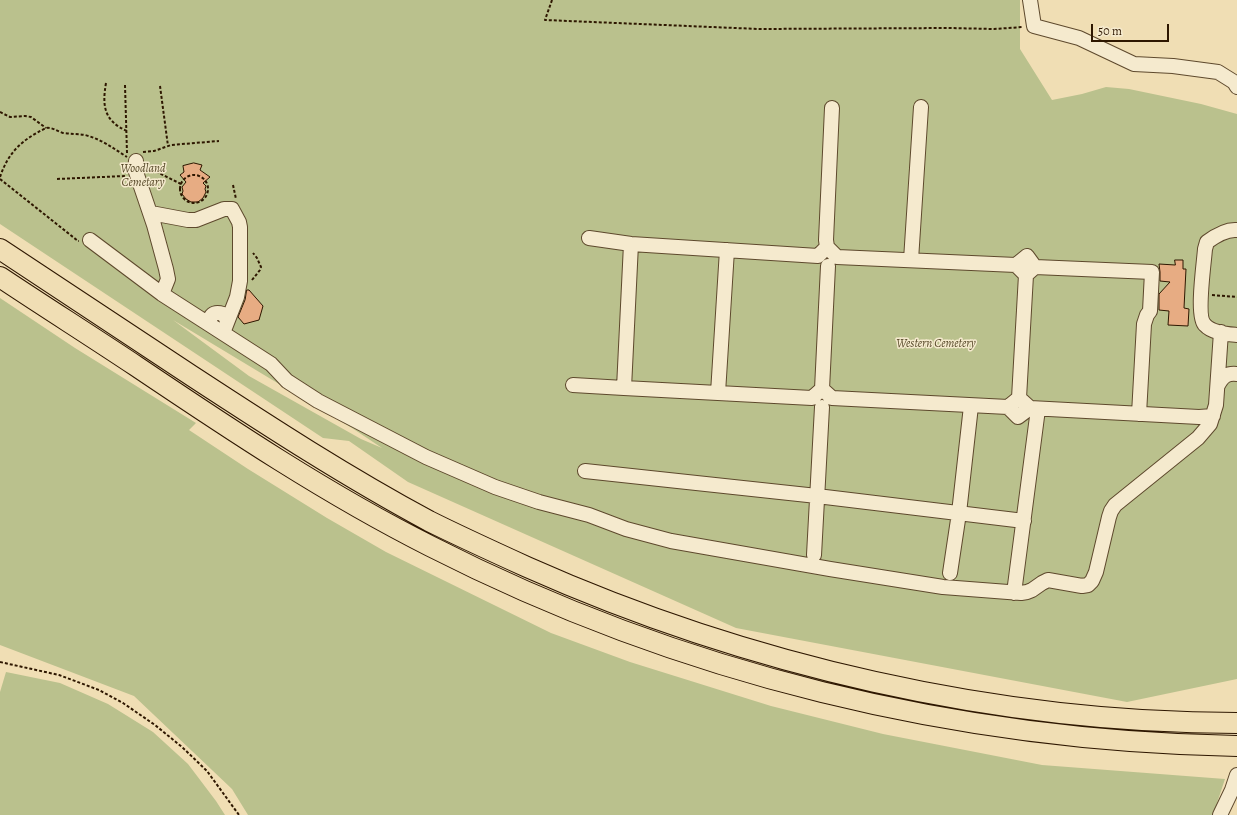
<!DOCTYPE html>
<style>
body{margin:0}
#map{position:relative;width:1237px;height:815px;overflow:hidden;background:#f0deb4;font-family:Alegreya,serif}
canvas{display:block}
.scale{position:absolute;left:1091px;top:24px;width:78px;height:18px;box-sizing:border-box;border:2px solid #2e1700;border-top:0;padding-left:5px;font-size:12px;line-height:14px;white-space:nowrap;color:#2e1700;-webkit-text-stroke:3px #f5eace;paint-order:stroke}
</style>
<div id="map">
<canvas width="1237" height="815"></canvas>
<div class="scale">50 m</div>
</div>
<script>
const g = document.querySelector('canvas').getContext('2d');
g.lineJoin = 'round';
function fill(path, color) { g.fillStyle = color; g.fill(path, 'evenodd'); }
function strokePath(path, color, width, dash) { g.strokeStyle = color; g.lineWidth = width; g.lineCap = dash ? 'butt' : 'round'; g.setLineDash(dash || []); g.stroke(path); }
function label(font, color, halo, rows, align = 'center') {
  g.font = font + ' Alegreya,serif'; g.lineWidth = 3; g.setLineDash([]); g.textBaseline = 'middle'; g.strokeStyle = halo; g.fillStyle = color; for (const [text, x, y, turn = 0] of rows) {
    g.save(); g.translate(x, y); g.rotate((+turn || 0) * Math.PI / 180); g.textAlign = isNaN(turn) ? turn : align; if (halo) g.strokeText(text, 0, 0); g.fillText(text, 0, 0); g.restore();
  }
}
fill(new Path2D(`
 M0,0h1020v49l32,51 30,-6 24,-7 23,2 72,15 36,10v565l-110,23 -391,-74 -328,-146 -59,-41 -26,-3 -323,-214zM173,320l179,108 30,20 -21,-9 -112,-63z
 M0,298l75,50 121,75 -7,7 59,39 79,49 59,34 165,81 79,29 141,44 112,28 159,31 183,14 -12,36h-965l-16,-26 -98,-93 -134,-51z
 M6,672l54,11 48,21 45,28 35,32 28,37 9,14h-225v-123z`), '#bac18d');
const building = new Path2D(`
 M194,163l8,2 -2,5 10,7 -7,6 3,3 -1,3 1,3 -3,6 -5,4h-7l-5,-3 -4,-5 1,-3 -1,-4 4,-5 -6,-7 4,-3 -1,-6z
 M1175,260h8v9h3l-2,39 5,1 -1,17 -20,-1 1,-14 -10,-1v-16l11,-12 -10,-1v-9l-1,-8 16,1z
 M247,290h2l14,16 -4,14 -15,4 -6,-7 7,-17z`);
fill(building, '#e7ac83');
strokePath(building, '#2e1700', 1);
const minor = new Path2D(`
 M1030,0l4,26 45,12 55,26 39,2 45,6 16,10 3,5
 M136,161l-1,8 19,56 12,44 2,10 -6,15
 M151,213l37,7h8l28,-11h8l7,13 1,5v54l-3,16 -14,36
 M1237,230c-10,-1 -22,6 -30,12l-2,7c-1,14 -9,68 0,76 7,8 22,9 32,10
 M589,238l42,6 187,12 9,-9 10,10 179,8
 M90,240l72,54 109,70 16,17 31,20 108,56 69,30 44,15 50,13 37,14 45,12 159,28 113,18 78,6 6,-1 5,-2 10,-7 6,-3 34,6 6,-1 4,-4 4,-9 13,-55 2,-6 4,-6 83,-67 12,-14 6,-19 5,-73
 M827,247l-1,-7 6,-132
 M911,260l10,-153
 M1035,267l117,5 -2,39 -3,4 -3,9 -5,90
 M211,325c-3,-10 3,-14 12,-11l3,4 1,4
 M573,385l51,3 188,10 10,-9 10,9 176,9 11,-9 11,10 169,9 14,-1
 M1218,385c5,-9 9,-12 19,-11
 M624,388l7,-144
 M822,389l6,-123
 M718,393l9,-143
 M1019,398l7,-123 9,-8 -8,-11 -11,9 10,10
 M1008,407l10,10 12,-9
 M585,471l232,25 207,25
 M814,555l8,-148
 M950,573l9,-60 12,-107
 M1014,593l24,-184
 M1220,815l12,-25 5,-15`);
const highway = new Path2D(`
 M0,249c64,43 128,85 192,127 78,51 155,101 237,145 32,16 65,31 98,46 220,98 469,156 710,156
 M0,277c45,30 91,59 136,89 95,64 191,128 294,180 251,128 526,195 807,200`);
strokePath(minor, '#5e492d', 16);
strokePath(highway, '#2e1700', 22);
strokePath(new Path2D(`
 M552,0l-7,20 214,9 189,-1 46,1 29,-2
 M106,83c-4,23 -2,38 21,48
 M125,85l2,68
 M160,86l8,60
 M0,112l10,5 15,-1 6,1 15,11
 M143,152l11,-1 17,-6 48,-4
 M147,167l34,17
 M180 189a14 14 0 1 1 28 0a14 14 0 1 1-28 0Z
 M0,177c9,-26 22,-37 46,-49 6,-1 11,3 17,5 8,1 15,1 22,2 16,4 28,13 42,22
 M0,179l78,62h1
 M57,179l68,-3
 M233,185l3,14
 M252,280l8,-10 1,-3 -4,-9 -4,-5
 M1212,295l25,2
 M0,662l59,13 40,15 24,13 32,22 27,22 25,24 32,44`), '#2e1700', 2, [3, 2]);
strokePath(minor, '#f5eace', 14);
strokePath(highway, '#f0deb4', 20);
label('italic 12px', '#584a2a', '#f5eace', [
 ["Woodland",143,169],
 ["Cemetary",143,183],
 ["Western Cemetery",936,344]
]);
</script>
